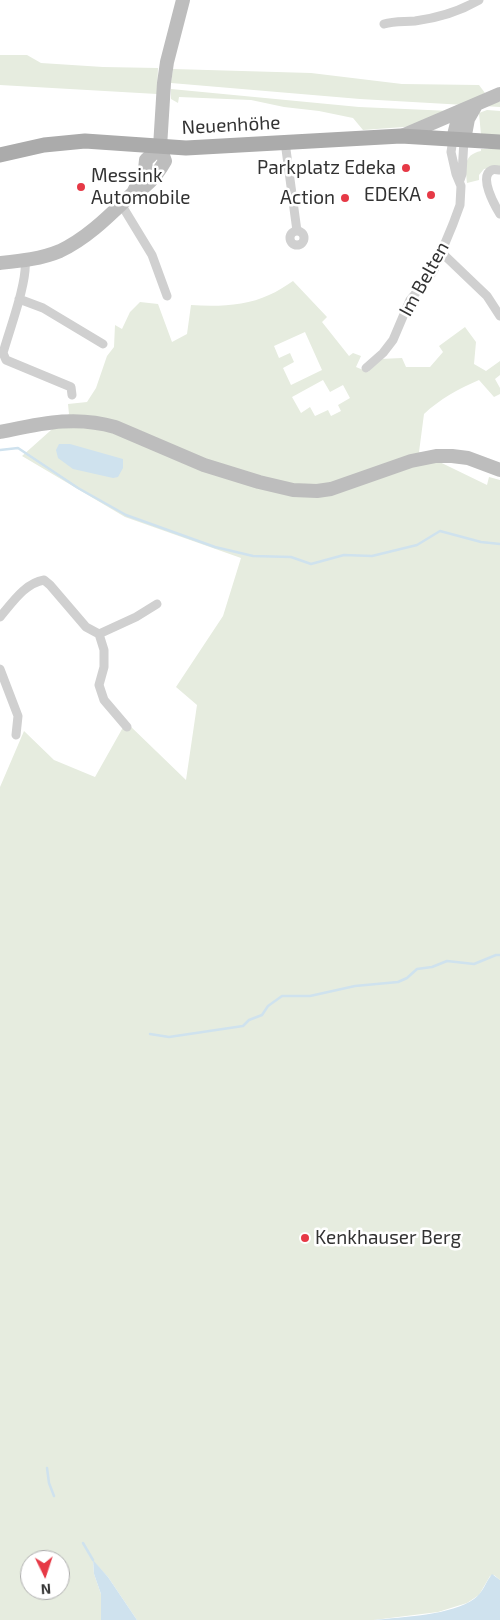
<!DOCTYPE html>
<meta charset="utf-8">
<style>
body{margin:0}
#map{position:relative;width:500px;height:1620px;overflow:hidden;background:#fff;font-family:"Exo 2",sans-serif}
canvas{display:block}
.north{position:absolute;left:20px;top:1550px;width:50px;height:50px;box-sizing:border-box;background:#fff;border:1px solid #adadad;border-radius:50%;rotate:176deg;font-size:14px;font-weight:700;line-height:20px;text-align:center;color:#333}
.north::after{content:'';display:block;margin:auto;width:18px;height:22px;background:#e63946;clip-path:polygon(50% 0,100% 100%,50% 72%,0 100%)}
</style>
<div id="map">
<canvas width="500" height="1620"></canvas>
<div class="north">N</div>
</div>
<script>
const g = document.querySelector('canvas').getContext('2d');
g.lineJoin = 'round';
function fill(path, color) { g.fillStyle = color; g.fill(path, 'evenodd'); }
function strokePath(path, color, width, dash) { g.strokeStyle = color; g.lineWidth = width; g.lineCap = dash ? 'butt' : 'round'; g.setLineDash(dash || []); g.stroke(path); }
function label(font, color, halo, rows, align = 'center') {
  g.font = font + ' "Exo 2",sans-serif'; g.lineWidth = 5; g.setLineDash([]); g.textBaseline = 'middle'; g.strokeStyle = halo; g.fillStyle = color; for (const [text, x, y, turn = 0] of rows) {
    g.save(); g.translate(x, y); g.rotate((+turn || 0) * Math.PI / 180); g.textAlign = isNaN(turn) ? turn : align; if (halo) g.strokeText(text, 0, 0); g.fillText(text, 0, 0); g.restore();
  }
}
fill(new Path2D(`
 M0,55h27l14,8 62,4 55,1 -1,26 -157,-9z
 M173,69l138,4 91,11 77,1 6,8 -17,8 32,1v5l-140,-8 -189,-16z
 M171,89l188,18 92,4 -34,15 -54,4 -10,-12 -34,-7 -35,-4 -33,-7 -72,-3 -1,6 -7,-4z
 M487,110l13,1v25l-19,-1 -2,-22z
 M481,149h19v18l-16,2 -5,6v5l-12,3c-1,-15 -5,-28 14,-32z
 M293,281l34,36 -5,5 27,34 4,-3 8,3 -5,11 12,5 12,-13 22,-1 4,9h24l13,-15 -4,-6 26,-19 11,15 -2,22 12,7 14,-10v14l-5,4 5,9v6l-6,3 -15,-17c-21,9 -39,19 -55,34l-5,38 68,33 2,-8 11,3v1100l-6,-5 -4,1 -11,19 -12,8 -29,9 -64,8h-237l-29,-43 -15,-16 1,13 7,20v26h-101v-833l24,-56 30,29 41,17 31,-55 60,58 11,-75 -21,-18 47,-71 18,-58 -116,-41 -103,-61 47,-42 -1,-10 19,-2 9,-14 11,-32 7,-9 1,-22 7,4 8,-17 10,-10 18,2 14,38 15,-8 4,-29c25,2 55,1 78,-10 8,-3 16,-9 24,-14zM305,332l17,38 -31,15 -8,-17 11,-6 -4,-9 -11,5 -5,-12zM323,380l7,12 13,-7 7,13 -12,7 3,6 -10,5 -3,-6 -13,6 -5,-9 -9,6 -9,-16zM30,1560h30v30h-30z`), '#e6ecdf');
fill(new Path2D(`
 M59,444h11l53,15v9l-5,9 -5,1 -40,-9 -15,-11 -2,-8z
 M93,1560l15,17 29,43h-36v-26l-7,-20z
 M492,1574l8,6v40h-126c27,-3 79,-5 100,-21 9,-6 11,-16 18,-25z`), '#cfe2ee');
strokePath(new Path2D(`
 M0,450l18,-2 60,40 48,27 89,32 38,9 38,1 20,7 33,-9 28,1 45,-11 23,-14 41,11 19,2
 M150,1034l19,3 74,-11 6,-6 13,-5 6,-9 14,-10h28l45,-10 43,-4 9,-4 10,-9 15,-2 15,-6 27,3 22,-9h4
 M47,1468l2,15 5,13
 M83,1543l10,17`), '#cfe2ee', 2.5);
strokePath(new Path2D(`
 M384,24c10,-3 20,-2 31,-3 22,-3 45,-10 64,-21
 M285,142l12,89
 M500,170c-3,0 -6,-1 -8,0 -14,6 3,36 8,44
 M460,180l2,-6 2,-34
 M121,204l31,51 15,41
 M290 238a7 7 0 1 1 14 0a7 7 0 1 1-14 0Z
 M441,252l46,44 13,20
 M25,260c3,21 -16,71 -22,93l3,7 65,27 1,8
 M19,299l24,9 60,36
 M366,368l17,-15 10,-13 17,-40 23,-28 20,-48 7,-19 1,-19 -5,-12 -5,-22 2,-13
 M0,617c12,-14 25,-34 44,-37l6,5 36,42 13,7 5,16v17l-5,18 5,15 23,27
 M99,634l37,-17 21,-13
 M0,669l18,47 -2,19`), '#d0d0d0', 9);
strokePath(new Path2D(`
 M402,136l98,-42
 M453,139l5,-20 6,-9
 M464,140l4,-21 8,-14
 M133,193l12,-23 1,-10 14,-13
 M0,263c20,-2 41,-4 60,-12 28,-13 51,-37 73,-58 14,-5 24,-18 32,-32l-5,-14 4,-64 3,-21 16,-62
 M0,432c40,-8 74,-17 115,-5l89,38 55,17 34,8 24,1 14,-2 80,-28 25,-5h16l16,2 32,12`), '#bdbdbd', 14);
strokePath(new Path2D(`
 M0,155l44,-10 41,-4 101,7 215,-12 99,6`), '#ababab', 15);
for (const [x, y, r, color] of [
 [406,168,5,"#e63946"],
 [81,187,5,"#e63946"],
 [431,195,5,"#e63946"],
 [345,198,5,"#e63946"],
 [305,1238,5,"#e63946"]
]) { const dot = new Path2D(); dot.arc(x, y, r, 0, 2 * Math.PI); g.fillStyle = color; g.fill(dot); strokePath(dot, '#fff', 2); }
label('19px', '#333', '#fff', [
 ["Neuenhöhe",231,125,-3],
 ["Im Belten",424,279,-61]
]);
label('19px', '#333', '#fff', [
 ["Parkplatz Edeka",396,168],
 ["Messink",91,176,"left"],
 ["Automobile",91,198,"left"],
 ["EDEKA",421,195],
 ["Action",335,198],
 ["Kenkhauser Berg",315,1238,"left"]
], 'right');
</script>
